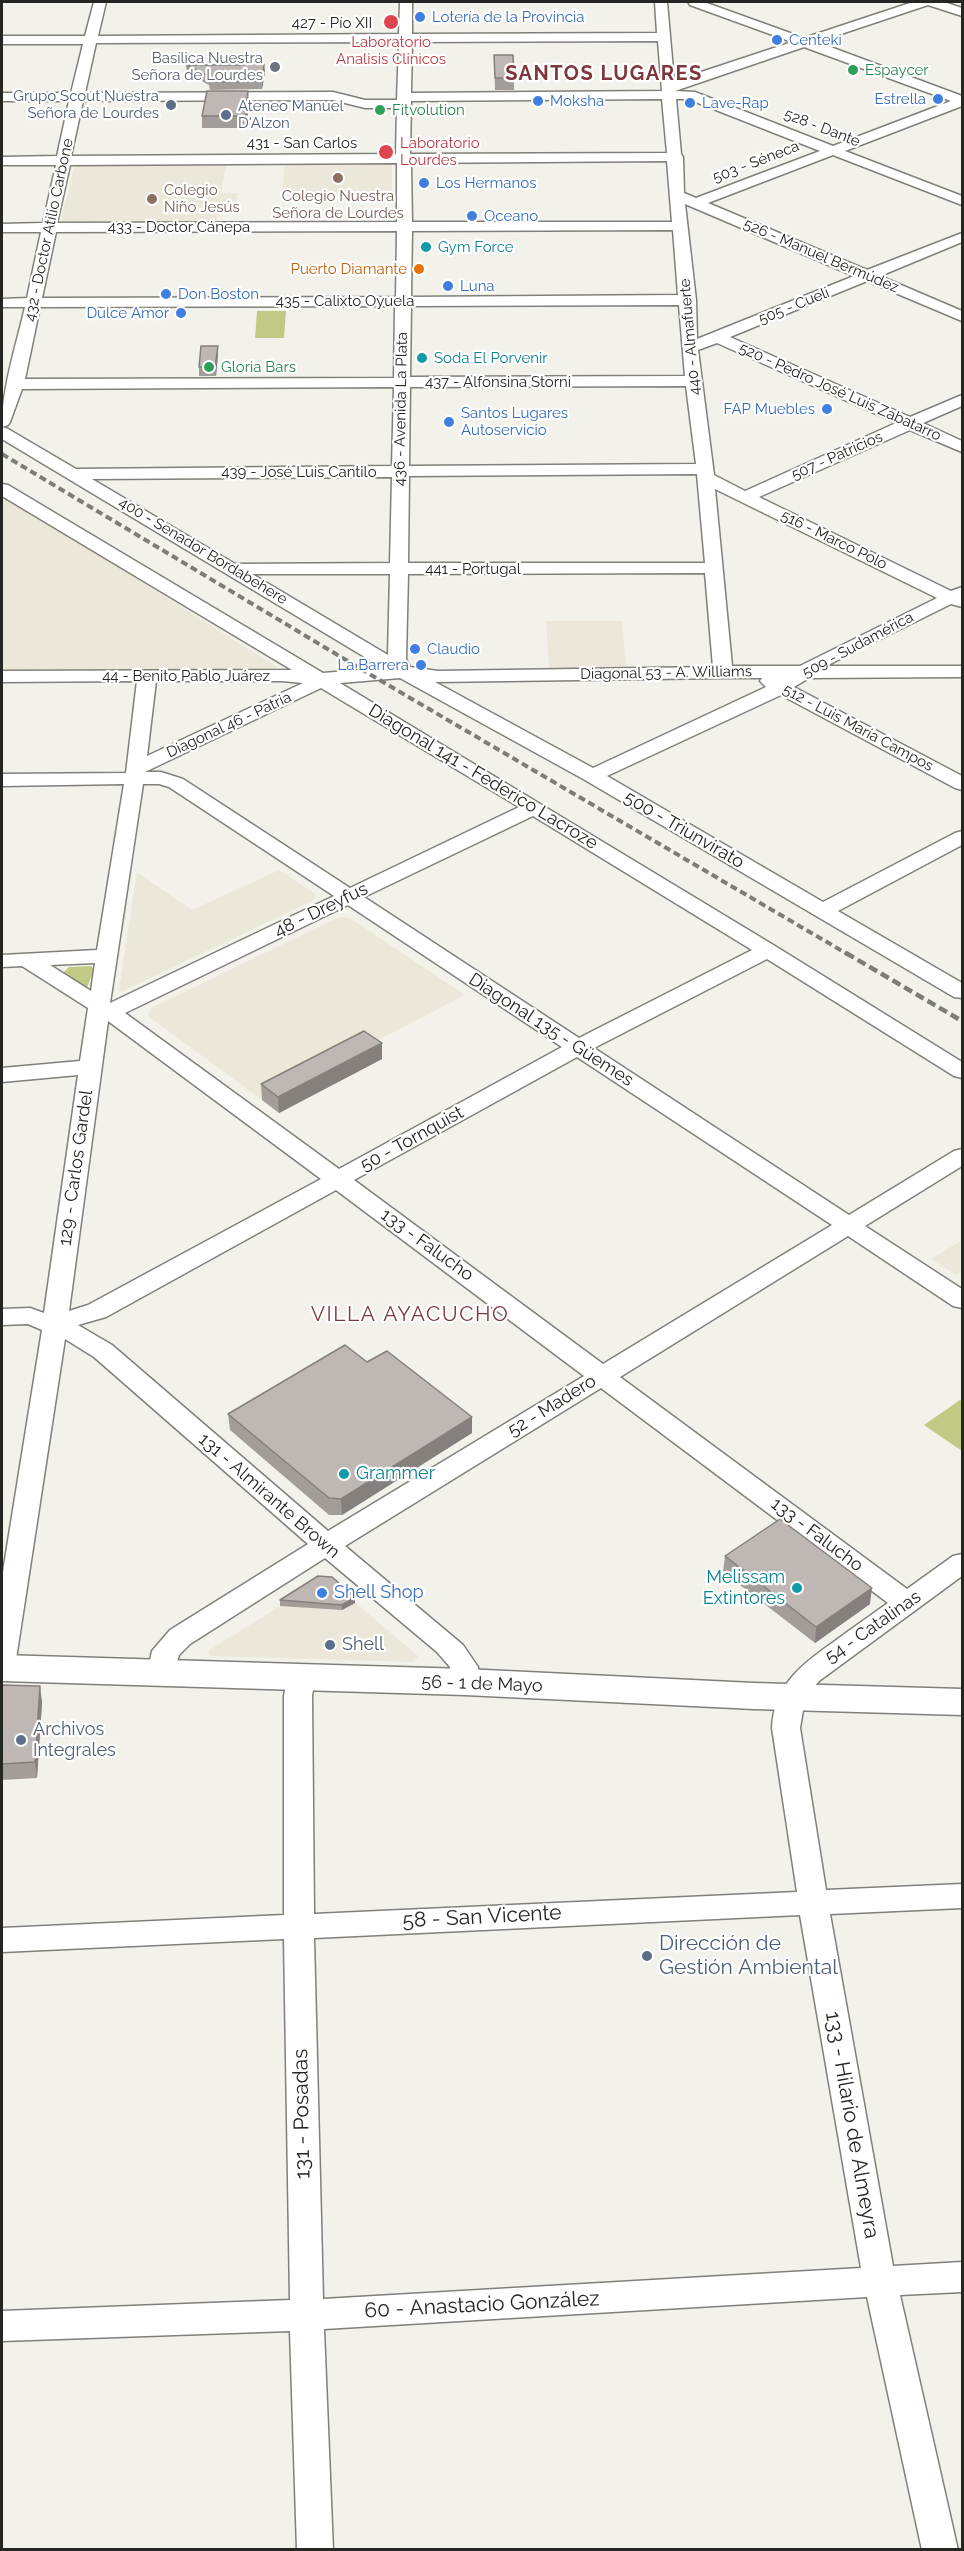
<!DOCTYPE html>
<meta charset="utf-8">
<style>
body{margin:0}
#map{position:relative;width:964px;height:2551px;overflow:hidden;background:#f3f2ea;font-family:Raleway,sans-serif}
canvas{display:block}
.frame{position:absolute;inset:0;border:3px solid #252522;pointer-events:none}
</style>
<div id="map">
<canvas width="964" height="2551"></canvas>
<div class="frame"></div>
</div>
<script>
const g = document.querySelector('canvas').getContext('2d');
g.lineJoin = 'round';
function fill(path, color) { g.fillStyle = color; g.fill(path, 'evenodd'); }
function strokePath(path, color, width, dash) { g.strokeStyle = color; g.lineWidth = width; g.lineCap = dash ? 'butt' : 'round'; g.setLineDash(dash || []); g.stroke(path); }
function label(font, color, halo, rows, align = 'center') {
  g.font = font + ' Raleway,sans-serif'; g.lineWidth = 4.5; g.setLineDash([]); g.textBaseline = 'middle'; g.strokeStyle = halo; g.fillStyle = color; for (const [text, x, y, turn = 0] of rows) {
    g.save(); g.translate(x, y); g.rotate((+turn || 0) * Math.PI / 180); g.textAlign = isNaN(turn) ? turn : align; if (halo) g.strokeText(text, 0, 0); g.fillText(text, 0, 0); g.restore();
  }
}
fill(new Path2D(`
 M285,164h107v28l-110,1z
 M75,165h151l-5,28h17l-2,12h-17l-3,18h-156z
 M2,494l275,173 -3,5 -272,-2z
 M546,621h76l4,46 -77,1z
 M279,870l36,24 -1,6 -191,91 -4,-1 18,-118 55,38z
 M339,917l11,1 115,77 -203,105 -114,-84 3,-8z
 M962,1240v30l-6,5 -25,-16z
 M318,1582l14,1 86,73 -4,6 -204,-6 -2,-5z`), '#ebe8d9');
fill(new Path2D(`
 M257,311h29l-2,27h-29z
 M91,966l3,3 -7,19 -7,-1 -18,-13 7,-7z
 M960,1400l2,2v49l-38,-26z`), '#c0ca85');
const minor = new Path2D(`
 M94,2h12l-8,34 301,-2 1,-32h12v32l245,-1 -2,-31h12l7,79 118,-39 -102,-37 -2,-3h16l100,36 109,-36h31l18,6v8l-34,-11 -111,37 145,54v10l-117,45 117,45v9l-129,-50 -125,48 159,67 95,-37v9l-82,34 82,35v10l-95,-40 -137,56 180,80 52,-22v11l-39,17 39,18v11l-52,-22 -151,67 192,94 11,-4v20l-11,-3 -125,62h136v11l-153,1 -15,9 168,89v14l-7,-2 -174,-93 -174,81 216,126 132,-69 7,-2v14l-124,66 124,72v15l-8,-1 -369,-217 -185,-102 -60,5 435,263 187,116v16l-8,-2 -187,-117 -173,89 255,167 105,-64 8,-2v17l-97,60 97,63v19l-9,-2 -105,-70 -228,141 287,212 46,-33 9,-2v22l-143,105 -14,17 -5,30 26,162 136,-6v24l-132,6 63,352 69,-4v30l-62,3 58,255h-36l-55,-253 -543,32 9,221h-36l-7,-219 -288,10v-30l288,-11 -6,-361 -282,13v-24l282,-13v-219l3,-18 4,-7 10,-3 10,3 4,7 -3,18 2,218 483,-22 -25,-164c2,-43 30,-64 63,-87 17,-13 35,-25 53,-38l-287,-215 -256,158 118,99 15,22 1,15 -4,7 -10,3 -10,-3 -4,-7 -1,-15 -13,-15 -112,-94 -135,86 -11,11 -8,26 -10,3 -10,-3 -4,-7 5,-23 18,-21 138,-86 -214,-187 -29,-18 -49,320 -4,7 -10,3v-91l40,-248 -14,-6 -26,1v-16l28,-1 14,5 34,-238 -76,7v-14l78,-7 8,-53 -66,-42 -20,1v-12l95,-5 27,-166 -122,2v-12l124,-1 11,-92 -135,1v-11l290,-1 -290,-174v-12l6,1 315,188 60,-5 -381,-229v-12l6,2 68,40 316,-3 2,-79 -372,2 -12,33 -2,3 -6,2c0,-39 14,-81 23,-120h-23v-8l25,-1 14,-66h-39v-8l41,-1 13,-58h-54v-8l55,-1 12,-55h-67v-8h69l12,-49h-81v-8h83zM658,41l4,50 -251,2 1,-51zM399,42l-2,58h-32l-32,-8 -248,1 11,-50zM804,47l147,54 -118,45 -138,-54 -20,-1zM662,99l5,54 -257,1 1,-53zM676,99h12l132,52 -124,47 -12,-5 -1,-36 -2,-3zM333,100l32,8h32l-1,46 -325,2 12,-55zM667,161l5,61h-260l-1,-59zM397,163v59l-340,1 13,-58zM685,204l169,72 -157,63 -1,-39zM673,230l5,65 -267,2 1,-66zM397,231l-1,66 -354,1 14,-66zM679,305l6,71 -275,1 1,-71zM395,306l-1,72 -369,1 15,-72zM717,343l179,80 -151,68 -31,-16 -16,-125zM686,386l10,78 -287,2 1,-79zM697,474l8,89h-297l1,-87zM392,477l-2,86 -155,1 -143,-85zM715,489l222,109 -137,68h-68zM705,573l8,94 -275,4 -28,-4 -4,-8 2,-85zM252,574h138l-2,81zM723,678h39l-2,3 6,6 -173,81 -158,-86zM156,681h126l21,2 -156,73zM321,688l198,119 -169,81 -167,-109 -22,-7h-16zM143,784h16l10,3 165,109 -224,107zM533,816l219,134 -173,88 -215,-141zM348,905l214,142 -223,122 -214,-156zM95,963l-4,28 -41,-26zM108,1021l213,158 -233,126 -19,6zM577,1057l255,168 -229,139 -249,-184zM336,1190l248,186 -256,155 -216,-186 -34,-20 28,-8zM800,1915l61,353 -538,31 -9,-361z`);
const major = new Path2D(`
 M2,1655l463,14 289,14 208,6v26l-208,-6 -289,-14 -463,-14z`);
strokePath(minor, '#817f79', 3);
strokePath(major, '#817f79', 3);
fill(minor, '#fff');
fill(major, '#fff');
strokePath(new Path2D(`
 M2,454l369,221 478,280`), '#7d7d77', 4, [7, 4]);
strokePath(new Path2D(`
 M846,953l116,68`), '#7d7d77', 4.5, [9, 4.5]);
fill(new Path2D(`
 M494,55l20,23v12h-19z
 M262,64l3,8 -3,17 -52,1 -1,-5 -22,-12 -1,-8z
 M249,103l-3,25h-44v-12z
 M218,355l-2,21h-17v-9z
 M382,1043v16l-103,54 -17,-13 -1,-16z
 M367,1362l105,55v16l-130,82h-13l-99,-85 -2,-16z
 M725,1556l145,48 -55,39 -92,-71z
 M280,1600l75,3 -13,7 -62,-4z
 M2,1685l40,17 -5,76 -35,2z`), '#a39d9a');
fill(new Path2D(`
 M264,64l1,8 -3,17v-8z
 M248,91l1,12 -3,25 -1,-12z
 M218,346v9l-2,21 -1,-9z
 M382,1043v16l-103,54 -1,-16z
 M472,1417v16l-130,82 -1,-16z
 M872,1588l-2,16 -55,39 1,-16z
 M355,1597v6l-13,7v-5z
 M40,1686l2,16 -5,76 -2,-16z`), '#85807d');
const building = new Path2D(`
 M494,55h19l1,23h-19z
 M262,60v4h2l-2,17 -53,1 1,-5 -24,-12h57v-4z
 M207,91h41l-3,25h-43z
 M201,346h17l-3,21h-16z
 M364,1031l18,12 -104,54 -17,-13z
 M345,1345l22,17 20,-11 85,66 -131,82 -12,-1 -101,-84z
 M780,1519l92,69 -56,39 -91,-71z
 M318,1576l14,1 23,20 -13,8 -62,-5z
 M2,1685l38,1 -5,76 -33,2z`);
fill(building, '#beb7b3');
strokePath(building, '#85807d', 1.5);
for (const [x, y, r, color] of [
 [420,17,6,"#3f7fe0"],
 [391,22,8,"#e0444e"],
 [777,40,6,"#3f7fe0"],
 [275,67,6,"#6b7280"],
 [853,70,6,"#2e9e5b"],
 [938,99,6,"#3f7fe0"],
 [538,101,6,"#3f7fe0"],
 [690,103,6,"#3f7fe0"],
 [171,105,6,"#5c6f8a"],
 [380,110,6,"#2e9e5b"],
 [226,115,6,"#5c6f8a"],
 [386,152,8,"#e0444e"],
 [338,178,6,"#8d6e63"],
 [424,183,6,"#3f7fe0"],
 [152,199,6,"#8d6e63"],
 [472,216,6,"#3f7fe0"],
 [426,247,6,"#0f9aa8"],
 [419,269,6,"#e8710a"],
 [448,286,6,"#3f7fe0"],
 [166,294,6,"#3f7fe0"],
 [181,313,6,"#3f7fe0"],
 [422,358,6,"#0f9aa8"],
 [209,367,6,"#2e9e5b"],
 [827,409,6,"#3f7fe0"],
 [449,422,6,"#3f7fe0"],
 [415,649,6,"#3f7fe0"],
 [421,665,6,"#3f7fe0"],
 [344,1474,6,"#0f9aa8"],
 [797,1588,6,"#0f9aa8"],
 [322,1593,6,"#3f7fe0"],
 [330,1645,6,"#5c6f8a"],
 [21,1740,6,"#5c6f8a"],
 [647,1956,6,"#5c6f8a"]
]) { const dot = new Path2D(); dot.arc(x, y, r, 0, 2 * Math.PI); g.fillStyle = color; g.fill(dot); strokePath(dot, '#fff', 2); }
label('15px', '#366cbe', '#fff', [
 ["Lotería de la Provincia",432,17],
 ["Centeki",789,40],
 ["Estrella",926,99,"right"],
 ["Moksha",550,101],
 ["Lave-Rap",702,103],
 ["Los Hermanos",436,183],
 ["Oceano",484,216],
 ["Luna",460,286],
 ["Don Boston",178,294],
 ["Dulce Amor",169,313,"right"],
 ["FAP Muebles",815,409,"right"],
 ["Santos Lugares",461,413],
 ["Autoservicio",461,430],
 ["Claudio",427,649],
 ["La Barrera",409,665,"right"]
], 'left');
label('15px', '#252522', '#fff', [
 ["427 - Pío XII",332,23],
 ["528 - Dante",822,128,21],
 ["431 - San Carlos",302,143],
 ["503 - Séneca",756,162,-21],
 ["433 - Doctor Cánepa",179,227],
 ["432 - Doctor Atilio Carbone",49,230,-78],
 ["526 - Manuel Bermúdez",821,256,23],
 ["435 - Calixto Oyuela",345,301],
 ["505 - Cueli",794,306,-22],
 ["440 - Almafuerte",690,337,-95],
 ["437 - Alfonsina Storni",498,382],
 ["520 - Pedro José Luis Zabatarro",840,392,24],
 ["436 - Avenida La Plata",401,409,-89],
 ["507 - Patricios",837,456,-24],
 ["439 - José Luis Cantilo",299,472],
 ["516 - Marco Polo",834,540,26],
 ["400 - Senador Bordabehere",203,551,31],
 ["441 - Portugal",473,569],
 ["509 - Sudamérica",858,645,-28],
 ["Diagonal 53 - A. Williams",666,673,-1],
 ["44 - Benito Pablo Juárez",186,676],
 ["Diagonal 46 - Patria",229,725,-25],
 ["512 - Luis María Campos",858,728,28]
]);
label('15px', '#be3a42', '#fff', [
 ["Laboratorio",391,42],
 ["Analisis Clinicos",391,59],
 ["Laboratorio",400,143,"left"],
 ["Lourdes",400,160,"left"]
]);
label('15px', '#5b616d', '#fff', [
 ["Basílica Nuestra",263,58],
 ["Señora de Lourdes",263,75]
], 'right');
label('15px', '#27864d', '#fff', [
 ["Espaycer",865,70],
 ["Fitvolution",392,110],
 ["Gloria Bars",221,367]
], 'left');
label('15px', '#4e5e75', '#fff', [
 ["Grupo Scout Nuestra",159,96],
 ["Señora de Lourdes",159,113],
 ["Ateneo Manuel",238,106,"left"],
 ["D'Alzon",238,123,"left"]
], 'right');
label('15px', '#785e54', '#fff', [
 ["Colegio",164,190],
 ["Niño Jesús",164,207],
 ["Colegio Nuestra",338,196,"center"],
 ["Señora de Lourdes",338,213,"center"]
], 'left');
label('15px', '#0d838f', '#fff', [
 ["Gym Force",438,247],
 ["Soda El Porvenir",434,358]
], 'left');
label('15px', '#c56008', '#fff', [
 ["Puerto Diamante",407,269]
], 'right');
label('18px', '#252522', '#fff', [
 ["Diagonal 141 - Federico Lacroze",483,777,31],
 ["500 - Triunvirato",684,830,30],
 ["48 - Dreyfus",321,910,-26],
 ["Diagonal 135 - Güemes",551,1030,33],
 ["50 - Tornquist",412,1139,-29],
 ["129 - Carlos Gardel",76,1168,-82],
 ["133 - Falucho",427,1245,36],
 ["52 - Madero",552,1406,-32],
 ["131 - Almirante Brown",269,1496,41],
 ["133 - Falucho",817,1535,37],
 ["54 - Catalinas",873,1627,-35],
 ["56 - 1 de Mayo",482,1684,2]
]);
label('18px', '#0d838f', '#fff', [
 ["Grammer",356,1474],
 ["Melissam",785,1578,"right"],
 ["Extintores",785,1599,"right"]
], 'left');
label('18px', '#366cbe', '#fff', [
 ["Shell Shop",334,1593]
], 'left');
label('18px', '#4e5e75', '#fff', [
 ["Shell",342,1645],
 ["Archivos",33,1730],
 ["Integrales",33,1751]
], 'left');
g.letterSpacing = '1.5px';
label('bold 20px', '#7f373e', '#fff', [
 ["SANTOS LUGARES",604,74]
]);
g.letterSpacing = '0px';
g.letterSpacing = '1.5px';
label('21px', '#7f373e', '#fff', [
 ["VILLA AYACUCHO",410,1315]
]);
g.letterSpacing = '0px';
label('21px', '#252522', '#fff', [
 ["58 - San Vicente",482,1917,-3],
 ["131 - Posadas",302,2114,-91],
 ["133 - Hilario de Almeyra",852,2125,80],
 ["60 - Anastacio González",482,2305,-3]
]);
label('21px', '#4e5e75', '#fff', [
 ["Dirección de",659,1944],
 ["Gestión Ambiental",659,1968]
], 'left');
</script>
